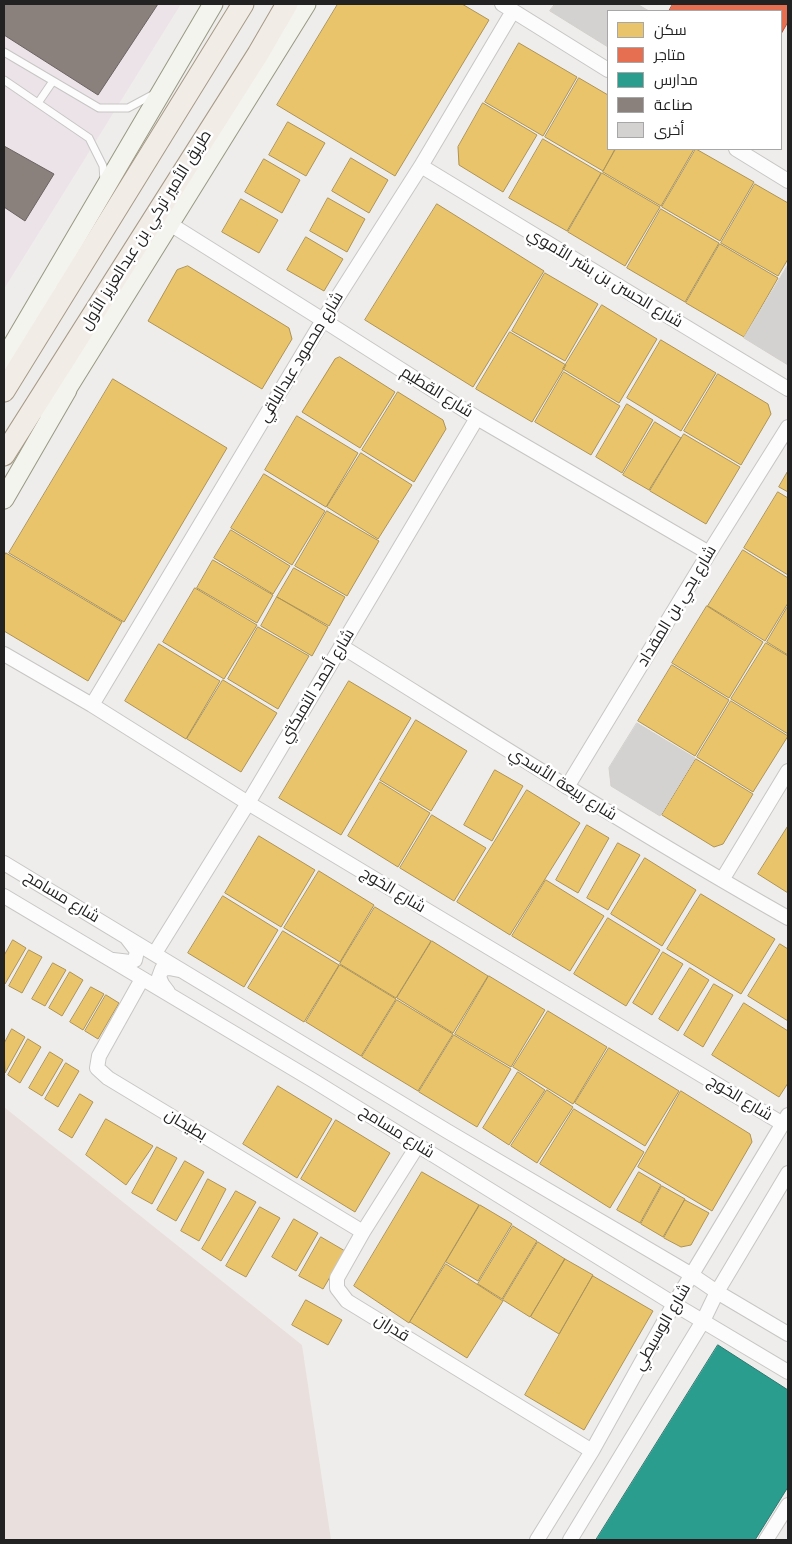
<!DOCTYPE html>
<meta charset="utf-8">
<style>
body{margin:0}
#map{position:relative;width:792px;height:1544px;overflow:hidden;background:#efedeb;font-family:Quicksand,Cairo,sans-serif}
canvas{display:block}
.frame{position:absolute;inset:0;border:5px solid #222;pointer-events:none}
.legend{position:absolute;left:607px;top:10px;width:175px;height:140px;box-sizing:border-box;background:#fff;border:1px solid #a7a7a7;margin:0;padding:6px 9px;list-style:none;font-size:15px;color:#222}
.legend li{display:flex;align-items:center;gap:10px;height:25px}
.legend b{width:25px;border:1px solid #a7a7a7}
</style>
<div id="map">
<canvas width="792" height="1544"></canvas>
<div class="frame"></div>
<ul class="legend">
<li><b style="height:14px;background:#e9c46a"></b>سكن</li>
<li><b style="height:14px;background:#e76f51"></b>متاجر</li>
<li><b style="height:14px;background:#2a9d8f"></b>مدارس</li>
<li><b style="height:14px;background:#8a817c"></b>صناعة</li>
<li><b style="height:14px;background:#d4d2d0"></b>أخرى</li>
</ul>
</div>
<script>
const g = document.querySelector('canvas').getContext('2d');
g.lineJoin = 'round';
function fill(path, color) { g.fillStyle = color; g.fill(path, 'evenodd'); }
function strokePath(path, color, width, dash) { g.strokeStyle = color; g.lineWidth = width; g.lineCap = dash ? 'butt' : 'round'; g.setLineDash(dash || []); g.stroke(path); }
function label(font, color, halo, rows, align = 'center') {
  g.font = font + ' Quicksand,Cairo,sans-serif'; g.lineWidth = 5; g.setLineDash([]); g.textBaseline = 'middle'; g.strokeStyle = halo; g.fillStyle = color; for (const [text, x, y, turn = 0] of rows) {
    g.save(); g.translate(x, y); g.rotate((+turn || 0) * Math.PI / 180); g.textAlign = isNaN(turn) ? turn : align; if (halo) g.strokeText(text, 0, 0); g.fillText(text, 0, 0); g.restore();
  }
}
fill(new Path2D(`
 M4,4h177l-177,285z`), '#ece3e9');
fill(new Path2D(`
 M4,1107l298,238 29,195h-327z`), '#e9dfdc');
const homes = new Path2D(`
 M338,4h124l27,16 -94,156 -118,-71z
 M519,43l58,34 -34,59 -58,-34z
 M579,78l29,17v54h7l-12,22 -58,-34z
 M483,103l54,32 -34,57 -44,-27 -1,-18z
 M288,122l37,21 -19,33 -37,-21z
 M543,139l58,34 -34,58 -58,-33z
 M616,149h78l-33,57 -58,-34z
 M696,149l58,33 -34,59 -58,-34z
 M351,158l37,22 -19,33 -37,-22z
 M264,159l36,21 -18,33 -37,-21z
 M602,173l58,34 -35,59 -57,-34z
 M755,184l33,19v56l-10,17 -57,-33z
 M328,198l37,21 -18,33 -37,-21z
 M241,199l37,21 -19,33 -37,-21z
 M437,204l107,67 -71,116 -108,-67z
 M661,209l58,34 -34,59 -58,-34z
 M306,237l37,22 -19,32 -37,-21z
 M720,244l58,34 -34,59 -58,-34z
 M188,266l101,62 3,11 -30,50 -114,-68 29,-51z
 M545,273l53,31 -33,57 -53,-30z
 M602,305l55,34 -38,64 -56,-34z
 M510,332l56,33 -34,57 -56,-33z
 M661,340l55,33 -35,58 -54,-33z
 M340,357l55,35 -35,56 -58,-36 33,-53z
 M564,372l56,34 -29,49 -56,-33z
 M718,374l50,30 3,10 -30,51 -57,-34z
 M113,379l114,69 -103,174 -115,-69z
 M398,392l45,28 3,9 -32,53 -52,-32z
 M627,404l26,16 -31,53 -26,-16z
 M297,416l61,37 -32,54 -61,-37z
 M655,422l26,16 -32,52 -26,-15z
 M684,434l56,33 -34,57 -56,-33z
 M361,453l51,32 -34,54 -51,-32z
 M788,471v21l-9,-5z
 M264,474l61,37 -33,54 -61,-37z
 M778,492l10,6v77l-44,-27z
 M327,511l52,30 -32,55 -52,-30z
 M231,530l59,36 -17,28 -59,-36z
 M743,550l45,28v25l-23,38 -57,-35z
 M6,553l116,69 -34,59 -84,-50v-74z
 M213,560l60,35 -16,28 -60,-35z
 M294,568l51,29 -16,29 -52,-29z
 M195,588l62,37 -33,54 -61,-37z
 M277,597l51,30 -16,29 -51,-30z
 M707,606l56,36 -34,56 -57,-35z
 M788,606v49l-21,-13z
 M258,627l51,29 -31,53 -50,-30z
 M766,643l22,13v78l-57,-35z
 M159,644l61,37 -34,58 -61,-38z
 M672,665l57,35 -34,56 -57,-35z
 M223,680l54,33 -36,59 -54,-33z
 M349,681l62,37 -70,117 -62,-37z
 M731,701l57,35 -35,56 -56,-35z
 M416,720l51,31 -36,60 -51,-31z
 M696,759l57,35 -30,50 -9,3 -52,-32z
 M495,770l28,16 -31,55 -28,-16z
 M380,782l50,31 -32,54 -50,-31z
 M527,790l53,33 -70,112 -53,-33z
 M432,815l54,33 -32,53 -54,-33z
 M587,825l22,13 -31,55 -22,-13z
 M788,826v67l-30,-19z
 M259,836l56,34 -34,57 -56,-34z
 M618,843l22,12 -32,55 -21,-12z
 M645,858l51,32 -34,56 -51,-32z
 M319,871l55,34 -34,57 -56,-34z
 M546,880l58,36 -34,55 -58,-35z
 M701,894l74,45 -34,55 -74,-45z
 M223,896l55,34 -34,57 -56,-34z
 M375,907l56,34 -35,57 -56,-34z
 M608,918l52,32 -34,56 -52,-32z
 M283,931l56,34 -35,57 -56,-34z
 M13,940l13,8 -21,36 -1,-1v-27z
 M432,941l56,35 -35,57 -56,-35z
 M780,944l8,5v72l-40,-25z
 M29,950l13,7 -20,36 -13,-7z
 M663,952l20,12 -31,51 -19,-12z
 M53,963l13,7 -21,36 -13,-7z
 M340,965l56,34 -35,57 -55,-34z
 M690,968l19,12 -31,51 -19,-12z
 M70,972l13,8 -21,36 -13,-8z
 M489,976l56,34 -34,57 -56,-33z
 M714,984l19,11 -30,52 -19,-12z
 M91,987l13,7 -21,36 -13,-8z
 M106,995l13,8 -21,36 -13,-8z
 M397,1000l56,34 -35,57 -56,-34z
 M744,1003l44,28v52l-9,14 -67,-42z
 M548,1011l59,36 -34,57 -60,-37z
 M12,1029l13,8 -20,36 -1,-29z
 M454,1035l57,34 -34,58 -58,-35z
 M28,1039l13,8 -21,36 -12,-8z
 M609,1048l70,43 -34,55 -70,-43z
 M50,1052l13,8 -21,36 -13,-8z
 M66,1063l13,8 -21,36 -13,-8z
 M518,1072l27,18 -36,55 -26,-17z
 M278,1086l54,33 -35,59 -54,-34z
 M547,1090l26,17 -36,56 -26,-17z
 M681,1091l69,43 2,8 -40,69 -74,-44z
 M80,1094l13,8 -21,36 -13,-8z
 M574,1109l70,43 -34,56 -70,-44z
 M106,1119l47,27 -27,39 -40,-30z
 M336,1120l54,33 -35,59 -54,-33z
 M157,1147l20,11 -25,46 -20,-11z
 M185,1161l19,11 -28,49 -19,-11z
 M422,1172l57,33 -70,118 -55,-37z
 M639,1172l22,13 -21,38 -23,-13z
 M208,1179l18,10 -27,52 -18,-10z
 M662,1186l23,13 -22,38 -22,-13z
 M236,1191l20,11 -35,59 -19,-12z
 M685,1200l24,13 -18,32 -10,2 -17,-9z
 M480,1205l32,19 -34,57 -32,-19z
 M260,1207l20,11 -34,59 -20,-11z
 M294,1219l24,14 -22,38 -24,-14z
 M513,1226l24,15 -35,58 -24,-15z
 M321,1237l24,14 -22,38 -24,-13z
 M538,1242l27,17 -35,58 -27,-17z
 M565,1259l28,16 -34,59 -28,-17z
 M446,1264l57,37 -36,57 -57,-36z
 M593,1276l60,35 -69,119 -59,-35z
 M306,1300l36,20 -14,25 -36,-20z`);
fill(homes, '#e9c46a');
strokePath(homes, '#ad9354', 1);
const shops = new Path2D(`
 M673,4h115v18l-7,12v-23h-112z`);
fill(shops, '#e76f51');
strokePath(shops, '#ac5843', 1);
const schools = new Path2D(`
 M718,1345l70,45v97l-33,53h-159z`);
fill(schools, '#2a9d8f');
strokePath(schools, '#28786e', 1);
const industry = new Path2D(`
 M4,4h154l-60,91 -94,-60z
 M4,146l50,28 -29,47 -21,-14z`);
fill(industry, '#8a817c');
strokePath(industry, '#6b6461', 1);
const building = new Path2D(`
 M555,4h82l12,7h-41v36l-58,-36z
 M788,265v100l-44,-27z
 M637,723l58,35 -35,58 -49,-30 -2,-18z`);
fill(building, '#d4d2d0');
strokePath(building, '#d2cfcc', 1);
const service = new Path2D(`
 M4,52l95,56h29l26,-14
 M4,80l85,58 14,28 1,15
 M38,103l15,-22`);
const minor = new Path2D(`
 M502,4l106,66
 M736,149l52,32
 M421,166l367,223
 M170,224l153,96 154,98 232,135
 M341,646c148,92 295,186 447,272
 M4,654l88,51 156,98 535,321
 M92,705l231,-385 98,-154 92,-155
 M567,787l142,-234 79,-126
 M4,863l443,268 245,144 25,17 71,42
 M722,880l66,-109
 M4,896l310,185 360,223 114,68
 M155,953l93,-150 229,-385
 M113,960l17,2 5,-2 2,-9 -10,-13
 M142,979l-43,77 -2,12 11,10 255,154
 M168,992l-6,-8 -3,-7 3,-8 7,-1 10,2
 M418,1145l-55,87 -26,46v10l10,13 245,150
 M537,1540l55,-89 82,-147 114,-189
 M570,1540l133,-219 14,-29 71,-119
 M766,1540l22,-35`);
const secondary = new Path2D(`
 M4,360l209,-356
 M33,410l35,-23 238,-383
 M4,499l63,-109`);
const primary = new Path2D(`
 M4,391l239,-387
 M4,455l254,-401 29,-50`);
strokePath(service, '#c7c6c5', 9);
strokePath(minor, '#c7c6c5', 16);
strokePath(secondary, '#989883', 21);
strokePath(primary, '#a59a87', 23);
strokePath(service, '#fdfcfc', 7);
strokePath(minor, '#fdfcfc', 14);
strokePath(secondary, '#f3f4ed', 19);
strokePath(primary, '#f2ece7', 21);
label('16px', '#222', '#fff', [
 ["طريق الأمير تركي بن عبدالعزيز الأول",146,230,-58],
 ["شارع الحسن بن بشر الأموي",605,278,31],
 ["شارع محمود عبدالباقي",301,357,-59],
 ["شارع القطيم",437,392,32],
 ["شارع يحي بن المقداد",677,606,-59],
 ["شارع أحمد التمبكتي",317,686,-59],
 ["شارع ربيعة الأسدي",563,784,32],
 ["شارع الخوج",393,890,31],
 ["شارع مسامح",62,897,31],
 ["شارع الخوج",740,1098,31],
 ["بطيحان",186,1125,31],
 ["شارع مسامح",397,1132,32],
 ["شارع الوسيطي",662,1327,-60],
 ["قدران",392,1328,32]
]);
</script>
